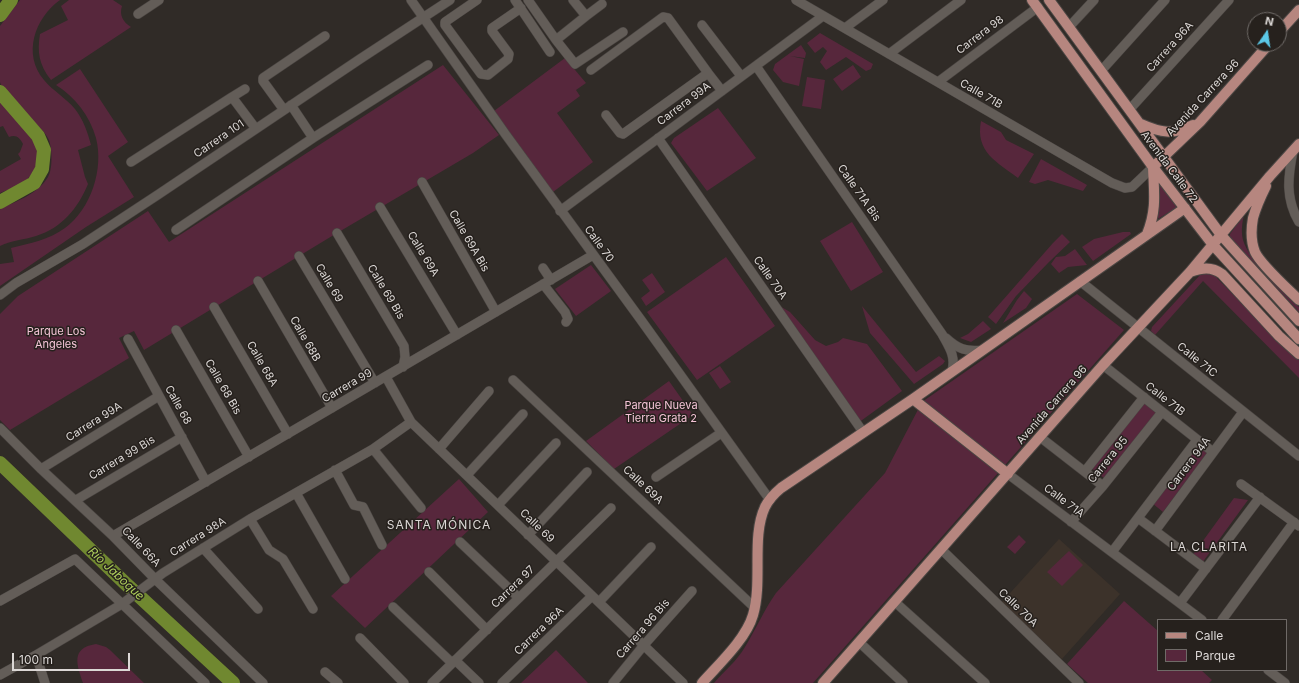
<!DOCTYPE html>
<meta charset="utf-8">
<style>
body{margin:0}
#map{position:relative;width:1299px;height:683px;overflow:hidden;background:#302b27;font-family:Inter,sans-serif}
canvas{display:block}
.legend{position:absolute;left:1157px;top:619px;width:130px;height:52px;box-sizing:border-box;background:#26211d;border:1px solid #6f6a67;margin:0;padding:5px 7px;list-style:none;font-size:12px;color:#dcd8d6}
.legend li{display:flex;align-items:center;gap:8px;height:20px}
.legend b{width:20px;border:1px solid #6f6a67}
.north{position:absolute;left:1247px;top:12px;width:40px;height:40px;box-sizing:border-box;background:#26211d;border:1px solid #6f6a67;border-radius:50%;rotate:13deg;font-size:11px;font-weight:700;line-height:16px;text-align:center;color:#dcd8d6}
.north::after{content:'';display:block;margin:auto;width:14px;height:18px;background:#5bc8e7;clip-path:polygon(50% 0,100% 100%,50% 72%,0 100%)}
.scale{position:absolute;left:12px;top:653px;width:118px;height:18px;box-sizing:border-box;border:2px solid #dcd8d6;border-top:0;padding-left:5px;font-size:12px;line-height:14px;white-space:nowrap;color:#dcd8d6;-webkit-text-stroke:3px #26211d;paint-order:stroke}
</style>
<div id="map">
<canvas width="1299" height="683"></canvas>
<ul class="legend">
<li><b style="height:5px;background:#b6867f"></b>Calle</li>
<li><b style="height:11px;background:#57273c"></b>Parque</li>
</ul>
<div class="north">N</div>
<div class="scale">100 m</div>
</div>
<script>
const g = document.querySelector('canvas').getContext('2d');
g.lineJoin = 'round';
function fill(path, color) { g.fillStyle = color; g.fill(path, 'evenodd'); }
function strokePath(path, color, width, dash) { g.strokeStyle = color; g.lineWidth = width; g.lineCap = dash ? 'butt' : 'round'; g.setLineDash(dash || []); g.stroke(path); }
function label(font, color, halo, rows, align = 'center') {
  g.font = font + ' Inter,sans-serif'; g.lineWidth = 3; g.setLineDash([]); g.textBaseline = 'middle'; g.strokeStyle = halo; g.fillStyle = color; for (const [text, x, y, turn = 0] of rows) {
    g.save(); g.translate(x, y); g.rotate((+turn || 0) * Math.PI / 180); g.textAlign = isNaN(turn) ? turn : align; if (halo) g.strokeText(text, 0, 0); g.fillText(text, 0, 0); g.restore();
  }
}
fill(new Path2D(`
 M1059,539l61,55 -58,65 -61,-56z`), '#3c322a');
fill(new Path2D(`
 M20,0h40c-25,18 -38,54 -16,80 9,11 22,18 31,29 8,10 13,24 16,36l-13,5 7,27 3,7c-10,24 -26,44 -52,52 -12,4 -24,4 -36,10v-37c17,-8 38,-15 48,-32 5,-8 4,-28 1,-37 -3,-7 -10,-13 -16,-19 -10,-12 -19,-24 -31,-34l38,45 6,8 3,12 -1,19 -7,11 -41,21v-7l34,-17 7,-8 2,-21 -5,-13 -38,-44v-8h1l-1,-3v-56z
 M69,0h44l9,6c-3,9 1,16 9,21l-80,53c-12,-15 -14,-28 -11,-46l28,-14 -7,-14z
 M820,33l53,31 -2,5 -5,2 -20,-14 -20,13 -6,-8 7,-11 -4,-4 -8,6 -8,-10z
 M801,45l5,8 -1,5 -15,-2 14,3 -5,27 -16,-4 -10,-12 2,-6z
 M565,58l21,25 -10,7 4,6 -23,17 36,49 -40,30 -59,-81z
 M443,65l56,70 -26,18 -136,80 -193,117 -10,-19 -15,7 10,20 -119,72 -10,-10v-106l18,-18 130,-85 21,31z
 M853,65l8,12 -19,14 -9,-12z
 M80,69l48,73 -20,14 26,41 -48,30 -86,59v-22l14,-2 -3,-14c19,-5 38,-8 54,-20 26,-19 39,-59 31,-90 -6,-22 -21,-41 -40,-53z
 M807,77l18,3 -4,29 -19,-3z
 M0,102c15,16 45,40 36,64 -3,6 -5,11 -11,15 -7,5 -17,9 -25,12v-22l21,-12 -3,-5 2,-2 3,-8c-3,-6 -7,-10 -14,-7l-6,-11 -3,1z
 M718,108l38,50 -49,33 -36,-48 3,-5z
 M981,121l20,11 5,8 28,14 -16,24c-21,-16 -43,-26 -37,-57z
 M1041,159l46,26 -4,6 -35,-11 -13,4 -6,-2z
 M1155,177l24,29 -23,14z
 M1244,215c-2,8 -3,17 -1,25 6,21 40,51 56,67v5l-69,-73v-5z
 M852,222l31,50 -32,19 -31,-50z
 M1123,232h7l1,2 -38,27 -11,-14 12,-8z
 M1062,234l8,8 -21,20 -33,34 -20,28 -8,-7 65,-74z
 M1075,249l12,16 -19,2 -9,6 -8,-9 5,-7 9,-1z
 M726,257l49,69 -78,54 -50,-68z
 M591,265l20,26 -35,25 -21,-27z
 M652,273l13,19 -19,14 -5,-8 9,-7 -8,-11z
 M1205,273l9,2 77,79 8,5v19l-96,-97 -48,54 -4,-4 1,-4 48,-52z
 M1024,291l8,8 -6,9 -23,15 14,-23z
 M1077,294l47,36 -311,353h-99c10,-12 23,-22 31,-36 11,-18 19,-37 31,-54l109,-120 37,-71z
 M778,305l12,7 25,28 11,6 12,-4 5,-4 24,6 35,47 -44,32z
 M862,306l54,66 23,-16 6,5 -2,3 -29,20 -44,-51z
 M983,321l8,8 -20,13 -11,-4 8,-4z
 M720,366l11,16 -11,7 -11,-16z
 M669,381l24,34 -79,54 -28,-28z
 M1144,403l12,10 -52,65 -13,-10z
 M1198,444l10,8 -45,60 -11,-9z
 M459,479l29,33 -123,116 -34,-32z
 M1234,498l14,2 -46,63 -10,-7z
 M1019,535l7,7 -11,12 -8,-7z
 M1069,551l14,14 -21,21 -15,-14z
 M1124,601l34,30v39h43l11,10 -3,3h-121l-21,-19z
 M96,644l10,3 4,3 34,33h-61c-6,-18 -13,-35 13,-39z
 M556,650l32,33h-67z`), '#57273c');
strokePath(new Path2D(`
 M0,15l11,-15
 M0,92l38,44 6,14 -2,19 -8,14 -34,19
 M0,463l126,121 107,99`), '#708830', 14);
const minor = new Path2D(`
 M411,0l95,135 135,185 129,180
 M477,0l-32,22v3l36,49 7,1 20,-16 1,-5 -17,-23v-3l29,-20
 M515,0l35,52
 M528,0l28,40 19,24 48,-32
 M573,0l13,16 16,-12
 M796,0l316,183 13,5 7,-1 21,-20
 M138,14l21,-14
 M702,25l39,51
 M1069,27l25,-27
 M845,28l38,-28
 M556,40l30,-24
 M889,54l72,-54
 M756,66l186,268c7,13 14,22 10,37
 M591,70l72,-53 5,1 40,55
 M1101,71l64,-71
 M938,82l100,-75
 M232,97l13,-8
 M291,105l22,33 115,-73
 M1130,109l99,-109
 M284,110l-21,-29v-3l62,-42
 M606,115l14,18 3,1 85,-61 14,18
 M658,138l205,294
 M1293,151c-5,26 -8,47 6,71
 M131,162l101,-65 24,32
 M422,182l74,130
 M380,207l77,128
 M560,211l263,-195
 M176,230l137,-92
 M337,233l67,113 1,11 -2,10
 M299,256l76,127
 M543,268l8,12
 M258,281l74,127
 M1080,281l219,175
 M543,284l22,28 3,7 -2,3
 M0,295l16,-12 67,-39 76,-50 201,-135 90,-59
 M214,307l74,127
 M176,330l73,127
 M946,338c12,11 20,14 37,12
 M128,339l78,143
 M1103,365l110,87
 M386,377l25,45 272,261
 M513,380l242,228
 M0,428l41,41 72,67 42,43 108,104
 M1040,437l63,49
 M373,449l48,59
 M439,449l50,-58
 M41,469l118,-73
 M335,470l19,35 9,2 19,38
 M1085,471l59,-74
 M1008,474l194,146
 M467,475l56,-61
 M656,477l65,-44
 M1241,484l58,42
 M296,493l49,86
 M76,500l106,-63
 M498,505l58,-62
 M1138,518l68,51
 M250,519l19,31 14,9 30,50
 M1071,522l32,-36 59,-74
 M1155,531l88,-119
 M528,535l59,-63
 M113,536l480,-281
 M460,542l59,56
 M203,548l55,61
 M941,549l138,134
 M1112,552l85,-112
 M429,572l58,58
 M0,601l75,-42 130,124
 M599,602l52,-55
 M895,602l90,81
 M1180,603l80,-106
 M393,607l59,56
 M1222,620l72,-98
 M360,638l44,45
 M859,642l44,41
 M36,655l9,28
 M455,660l24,23
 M1268,670l17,13
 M325,672l13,11
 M0,675l36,-20 86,-51 41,-31 87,-54 123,-70 38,-27
 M432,683l179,-175
 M502,683l90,-87
 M613,683l31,-38 48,-54`);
const major = new Path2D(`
 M1032,0l121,167 60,78 86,94
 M1049,0l172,235 18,20 60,66
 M1279,32l20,-22
 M1141,124c20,9 32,11 52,1
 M1153,167l47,-45 69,-78
 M1266,186c-5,10 -10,21 -13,32 -2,11 -2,24 2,34 6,13 33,37 44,48
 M1147,234c10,-25 7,-41 6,-67
 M1190,272c12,-4 21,-6 32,2l57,62 20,18
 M913,399l95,75
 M702,683c17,-19 44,-44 51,-68 10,-34 -2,-78 12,-108 4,-8 10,-14 16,-19l132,-89 272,-191
 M823,683l280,-318 87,-93 80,-96 29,-32`);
strokePath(minor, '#4b4643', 10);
strokePath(major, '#4b4643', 12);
strokePath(minor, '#635d58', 9);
strokePath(major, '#b6867f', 10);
label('11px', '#dcd8d6', '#26211d', [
 ["Carrera 98",980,35,-37],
 ["Carrera 96A",1170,47,-48],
 ["Calle 71B",981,94,30],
 ["Avenida Carrera 96",1203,98,-47],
 ["Carrera 99A",684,104,-37],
 ["Carrera 101",219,139,-34],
 ["Avenida Calle 72",1169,167,53],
 ["Calle 71A Bis",859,193,55],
 ["Calle 69A Bis",469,241,60],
 ["Calle 70",599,244,54],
 ["Calle 69A",423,254,59],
 ["Calle 70A",770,278,55],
 ["Calle 69",329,283,59],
 ["Calle 69 Bis",386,292,59],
 ["Calle 68B",305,339,60],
 ["Calle 71C",1197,360,39],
 ["Calle 68A",262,364,60],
 ["Carrera 99",347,386,-30],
 ["Calle 68 Bis",223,387,60],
 ["Calle 71B",1165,399,38],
 ["Calle 68",178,405,61],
 ["Avenida Carrera 96",1052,405,-49],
 ["Carrera 99A",94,422,-32],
 ["Carrera 99 Bis",122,458,-31],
 ["Carrera 95",1108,460,-51],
 ["Carrera 94A",1189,464,-53],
 ["Calle 69A",643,485,43],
 ["Calle 71A",1064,501,37],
 ["Calle 69",537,526,44],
 ["Carrera 98A",198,537,-32],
 ["Calle 66A",141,547,46],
 ["Carrera 97",513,587,-44],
 ["Calle 70A",1018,608,44],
 ["Carrera 96 Bis",643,629,-49],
 ["Carrera 96A",539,631,-44]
]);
label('11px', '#f4c4d6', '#26211d', [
 ["Parque Los",56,332],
 ["Angeles",56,345],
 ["Parque Nueva",661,406],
 ["Tierra Grata 2",661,419]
]);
g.letterSpacing = '1px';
label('12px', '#dcd8d6', '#26211d', [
 ["SANTA MÓNICA",439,525],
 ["LA CLARITA",1209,547]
]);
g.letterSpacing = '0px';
label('italic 12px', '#adce5b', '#26211d', [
 ["Río Jaboque",116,574,43]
]);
</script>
